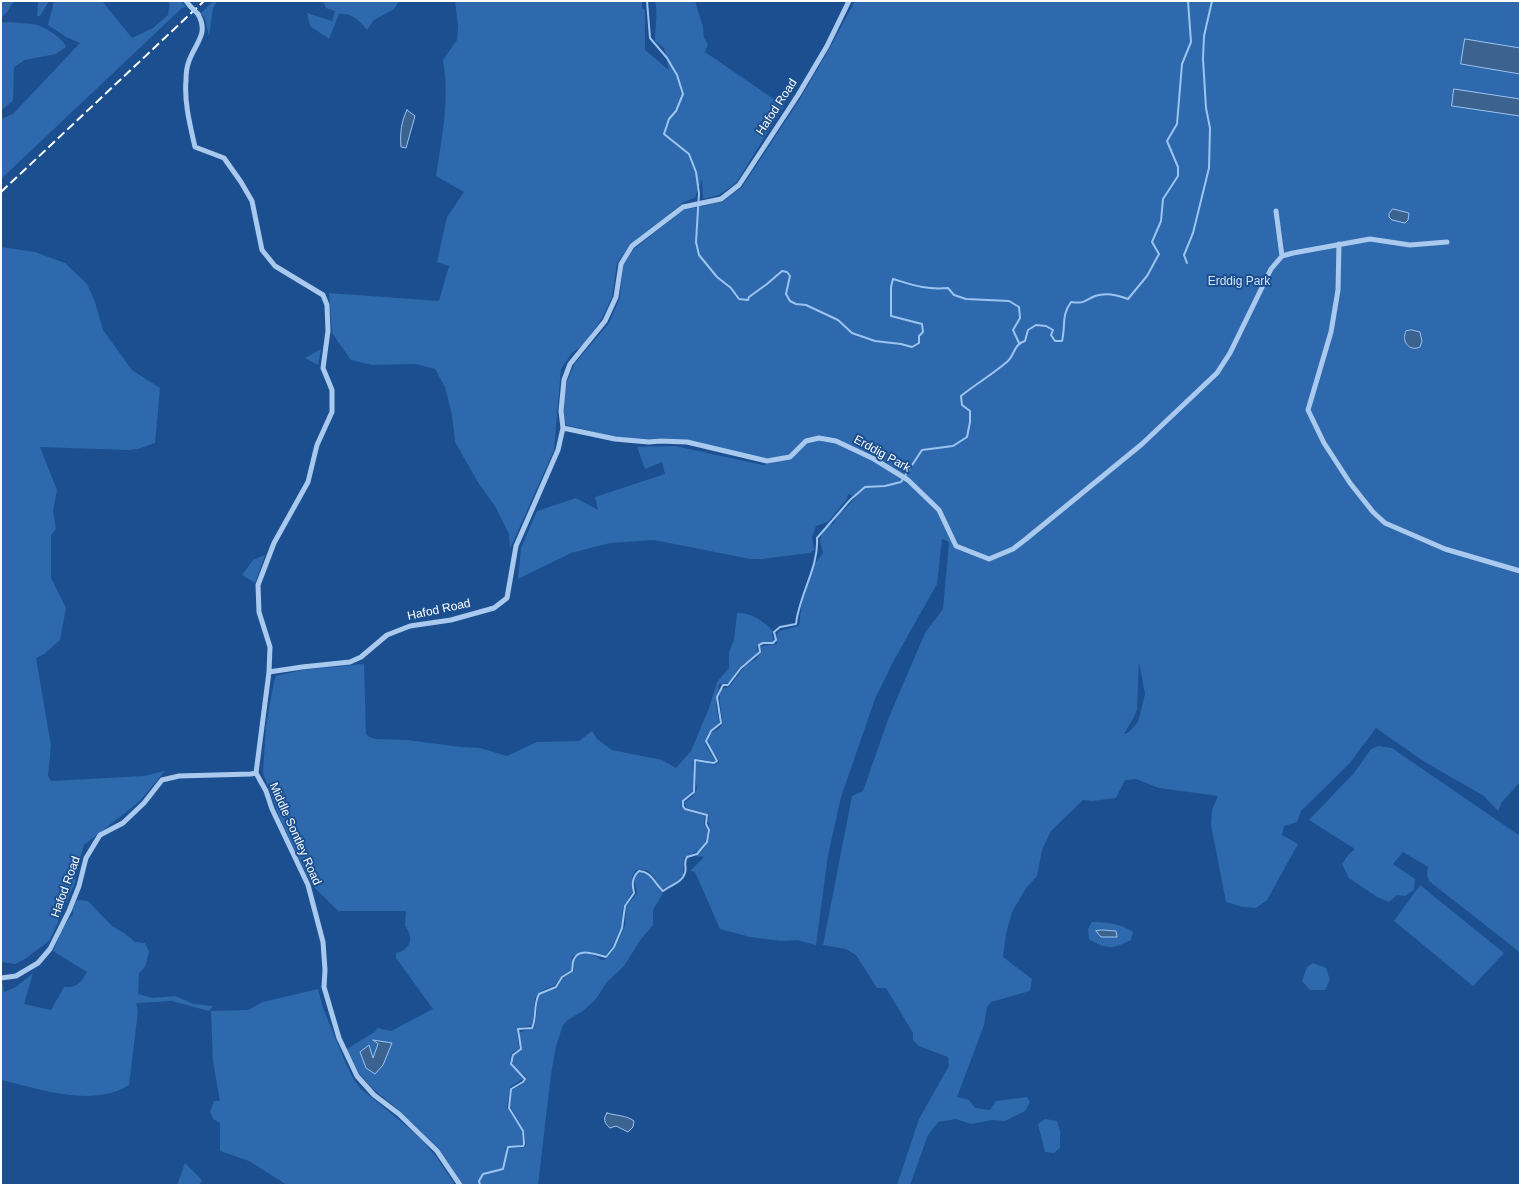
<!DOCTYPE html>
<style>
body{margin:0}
#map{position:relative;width:1521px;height:1186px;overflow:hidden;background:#1b4f8f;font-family:Arial,sans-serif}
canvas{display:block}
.frame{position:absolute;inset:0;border:2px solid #fff;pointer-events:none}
</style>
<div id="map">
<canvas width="1521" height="1186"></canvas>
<div class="frame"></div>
</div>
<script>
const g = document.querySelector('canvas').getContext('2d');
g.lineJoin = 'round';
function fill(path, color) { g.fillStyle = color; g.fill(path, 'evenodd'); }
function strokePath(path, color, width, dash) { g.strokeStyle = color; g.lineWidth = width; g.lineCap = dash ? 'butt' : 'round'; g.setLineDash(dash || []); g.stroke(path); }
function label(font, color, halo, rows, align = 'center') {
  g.font = font + ' Arial,sans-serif'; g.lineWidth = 4; g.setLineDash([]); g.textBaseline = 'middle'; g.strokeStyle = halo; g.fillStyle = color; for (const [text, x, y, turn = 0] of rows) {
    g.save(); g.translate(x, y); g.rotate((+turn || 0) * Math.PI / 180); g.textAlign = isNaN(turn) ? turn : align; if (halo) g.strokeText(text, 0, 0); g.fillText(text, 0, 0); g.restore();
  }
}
fill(new Path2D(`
 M1,1l12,1 -5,9 -7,7z
 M38,1h11l-9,15h-3z
 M54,1h48l30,37 21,-10 15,-13 2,-12 -4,-2h15l5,6 -4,1 -181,171v-60l12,-5 67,-71 -14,-6 -18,-12z
 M213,1h4l-4,7 -4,28 -4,-17 -4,-6z
 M323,1h76l-5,8 -20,11 -7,10c-7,-9 -16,-18 -28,-16l-10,25 -19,-13 -3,-13 25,8 3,-10 -9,-3z
 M455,1h187v7l3,2v40l24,20 -5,-22 -9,-7c0,-12 3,-30 0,-40h40l8,26 1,11 4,6 -3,8 79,54 -48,77 -17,12 -16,4 -1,-20 -7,19 -11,4 -53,42 -14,19 -5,34 -11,23 -18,25 -11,8 -11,16 -7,81 -44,99 -1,-15 -14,-28 -16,-22 -24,-42 -3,-27 -7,-28 -10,-18 -19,-5 -44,1 -21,-5 -19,-27 -3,-40 110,8 10,-35 -12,-4 10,-45 17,-25 -28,-16c6,-39 14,-77 7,-116l14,-20 1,-14z
 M855,1h665v781l-18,20 -4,9 -14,-15 -61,-35 -47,-33 -27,36 -48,47 -4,11 -13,4 -2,9 16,9 -31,56 -11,8 -13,-1 -17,-5 -15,-77 1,-15 6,-14 -59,-8 -23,-9 -11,1 -9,18 -24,3 -9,-1 -32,31 -9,19 -5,26 -11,12 -14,24 -6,22 -3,23 29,22 -2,12 -39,11 -4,5 -3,18 -27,72 12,3 6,8 15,2 6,-9 31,-4 3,5 -5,9 -20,10 -13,-1 -21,4 -15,-5 -18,3 -10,13 -18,50h-13l22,-66 30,-53 -1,-9 -29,-11 -6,-6v-7l-27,-45h-9l-21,-33 -10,-6 -23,-4 29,-149 11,-5 26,-74 36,-84 18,-24 6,-67 -7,-3 -5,45 -43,76 -19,39 -34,98 -13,58 -12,90 -19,-5 -16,1 -31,-4 -30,-8 -25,-57 -5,-1 14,-14 -9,-1c10,-4 16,-17 15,-27 -1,-6 -3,-7 -1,-12l-4,-4 -18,-5 -3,-5 9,-7 4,-7 -2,-14 1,-13 4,-1 14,4 5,-3c-2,-7 -10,-13 -11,-21 -1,-11 12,-9 14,-17 2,-8 -5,-21 -1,-35l8,-2 16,-21 11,-7 6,-8 -2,-2 2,-3 15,-2 -1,-8 3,-5 20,-5 3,-24 10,-29 2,-9 9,-11 -3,-12 3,-12 11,-6 5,-10 5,-3 12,-13 -8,-3 -1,5 -19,23 -12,4 -4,11 2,13 -4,3 -48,6h-12l-96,-19 -44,3 -39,10 -53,26 3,-31 16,-37 39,-13 22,12 -3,-13 70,-23 -3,-12 -17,7 -8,-22 38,-1 88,19 13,-3 -89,-22 -29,-2 -10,2 -34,-3 -48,-12 -4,-15 5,-29 8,-18 34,-40 11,-26 3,-32 11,-16 49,-39 39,-8 20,-15 58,-88 29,-50zM1139,662l6,32 -7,28 -10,11 -4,1 10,-17 3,-8z
 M8,22c9,1 20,1 29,3 9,3 26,13 29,22l-10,7 -31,6 -11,7 -1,34 -12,9v-87z
 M1,247l34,5 30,11 22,21 8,18 8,28 29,40 28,18 -5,55 -17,6 -10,1 -88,-3 17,43 -4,21 3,18 -5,6v43l15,30 -6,32 -16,14 -8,4 15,88 -3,30 3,5 93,-5 21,-5 -25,30 -56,44 -8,28 -1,10 -25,57 -25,19 -10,5 -14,-2z
 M321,349l-3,16 -13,-7z
 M265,555l-10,28 -13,-8 11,-15z
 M737,613c16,0 26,8 36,18l-1,4 2,7 -14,1 -3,4 1,6 -16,12 -13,18 -10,1 -3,20 3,18 -2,3 -9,8 -3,7 1,6 10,16 -18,-3 -5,2c-2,10 4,22 -1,31 -3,5 -9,6 -11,13l7,6 17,5 -1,8 3,5v6l-2,7 -6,8 -15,8 -1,17 -9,9 -12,5c-7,-10 -12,-24 -27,-18l-3,6v16l-9,14 -2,20 -8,18 -9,12c-12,-6 -21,-8 -32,0v13l-11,6 -6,9c-29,11 -17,15 -23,40l-13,3 -2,3 2,18 -7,4c-6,17 5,15 11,26l-13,8 -3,20 14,23 2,14 -6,2h-10l-2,3 2,2 3,-3h11l5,-2 -2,-15 -14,-25 2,-16c6,-5 14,-4 14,-13l-10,-8 -4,-7 3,-7 7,-6 -2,-7v-10l14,-4c3,-9 2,-22 5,-33l18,-7 6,-10 11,-7c1,-3 -1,-9 1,-12 6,-11 20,-4 27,1l4,-1 10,-13 9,-20 1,-19 11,-14c-1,-9 -6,-14 3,-21l10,4 13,17 -10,17v15l-12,14 -17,27 -17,16 -11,17 -12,11 -16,10 -5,5 -7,21 -5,28 -13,111h-79l3,-2 -23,-34 -43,-41 -24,-20 -13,-15 -12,-24 29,-18 1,-3 14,3 42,-22 -37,-51v-5c15,-3 18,-16 9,-27l1,-15h-68l-27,-27 -31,-65 -17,-46 3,-48 8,-43 2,-6 26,-6 62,-6 2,70 3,3 7,2 31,1 54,7 19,1 27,8 30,-14 42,-1 13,-10 5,8 15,11 50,10 14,8 15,-17 18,-43 8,-26 12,-14v-16l5,-12zM374,1041l18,2 -26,25 7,-9 5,-15z
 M1378,746l14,2 128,88v119l-3,-5 -88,-69 -2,-7 1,-7 -25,-15 -10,12 22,15 -1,11 -9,6 -8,-1 -8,7 -12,-5 -28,-19 -7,-14 7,-10 6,-5 -46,-29 45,-47 17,-24z
 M1420,885l84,68 -31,33 -79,-65z
 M77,900l11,1 24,25 12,7 11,9 10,1 4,9 -4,15 -6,6 -1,21 14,4 23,-2 19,8 19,2 -4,5 -37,-10 -36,2 2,8 -9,74c-36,23 -89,4 -128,-5v-97h2l1,9 12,-5 17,-14 -9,31 27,6 13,-23c12,1 17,-4 23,-15l-34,-21c5,-10 12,-31 20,-36v-6z
 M1092,922c15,0 29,2 41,10l-2,8c-18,9 -24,10 -42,-1l-1,-10z
 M1313,963l13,5 4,12 -5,10h-15l-8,-9 5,-14z
 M318,989l5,19 23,56 8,16 7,9 43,35 19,17 14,17 18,27h-168l-38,-24 -29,-10v-28l-7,-4 -3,-7 4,-11h6l-7,-40 -2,-50 37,-1 15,-8z
 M1045,1119l12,2 3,10v17l-6,5 -9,-1 -7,-28z
 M185,1163l17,17 -3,5h-22z`), '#2e69ad');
const water = new Path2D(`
 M1465,39l55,9v26l-59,-10z
 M1454,89l66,10v17l-68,-10z
 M407,110l8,6 -9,32 -5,-1c-1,-14 0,-25 6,-37z
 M1393,209l16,4 -1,7 -3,3 -13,-3 -3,-3v-3z
 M1412,330l8,2 2,9 -2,6c-11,5 -19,-6 -14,-16z
 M1102,930l14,1 1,6h-16l-5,-6z
 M373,1040l19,3 -9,22 -8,9 -9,-6 -6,-16 9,-7 4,13 5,-14z
 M607,1113c10,3 19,2 27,8l-1,6 -5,5 -12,-6 -6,2c-6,-5 -7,-9 -3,-15z`);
fill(water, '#3c6290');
strokePath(water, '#9cc4f0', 1);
strokePath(new Path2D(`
 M647,1l3,37 17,20 10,17 6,19 -7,17 -7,8 -5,15 25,20 7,18 3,21 -3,49 3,13 18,22 14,11 8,11 9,1 1,-3 18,-13 15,-13 5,1 3,4 -4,18 4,7 6,3 10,1 32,15 14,13 23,8 26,3 11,3 7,-4v-7l4,-4 -1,-8 -31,-8v-29l2,-8c20,6 33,11 55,9l6,7 12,4 43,2 10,6 1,11 -7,12 6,13
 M1187,263l-3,-8 9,-22 16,-65 1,-40 -4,-20 -3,-49 1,-23 8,-35
 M480,1185l-1,-4 4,-7 20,-5 5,-22 15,-1 1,-2 -1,-13 -14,-23 2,-19 12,-7 2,-3 -14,-15 2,-9 8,-6 -3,-20 14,-1c5,-10 1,-23 7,-34l17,-7 6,-10 10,-6c1,-4 0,-9 2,-12 6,-12 22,-4 32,-2l8,-10 8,-19 3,-22 9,-13c-2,-9 -2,-16 5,-22 13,1 15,12 24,20 7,-6 19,-8 22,-18 2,-6 -2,-10 2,-16l10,-3 10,-12 2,-12 -3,-6 1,-9 -22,-6 -2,-3v-5l11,-9 1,-32 19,3 3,-2 -11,-20 5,-10 10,-8 -4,-26 6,-12h5l13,-17 19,-16 -1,-7 4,-2h10l3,-3 -2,-8 6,-5 16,-3c3,-29 23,-57 21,-86l33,-38 15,-13 20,-1 16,-4 21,-32 31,-4 14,-9 3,-15v-11l-8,-6 -1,-9c15,-12 32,-22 47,-35 7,-7 6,-17 17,-20l3,-11 8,-5 10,1 7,4 -2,5 4,6h7c4,-17 -1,-25 9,-39 14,2 12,-1 24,-6 11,-4 23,-1 33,3l19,-23 12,-22 -7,-12 9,-21 2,-22 15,-23v-9l-11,-26 10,-17 5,-60 9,-22 -3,-41`), '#9cc4f0', 2);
strokePath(new Path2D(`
 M186,1l4,5
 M1276,211l6,45
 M1339,244l-1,46 -7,42 -23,78 16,33 26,40 23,29 12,11 60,26 75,22
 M563,428l52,11 34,3 11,-1 27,1 80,19 23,-4 16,-16 13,-3 17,3 38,18 34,21 31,30 17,36 33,13 24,-10 13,-10 116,-95 75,-71 13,-20 41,-84 11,-13 11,-3 77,-14 40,6 37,-3
 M269,672l33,-5 48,-5 11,-5 26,-22 23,-9 41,-6 43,-12 13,-10 9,-52 42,-96 5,-22 -2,-17 3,-31 6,-16 35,-43 11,-24 5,-33 11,-18 51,-39 38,-8 18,-14 59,-90 29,-49 22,-45
 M256,773l10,18 6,18 36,76 15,57 2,28 -1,17 15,51 18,38 17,19 25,19 38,37 23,34
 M1,978l15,-2 22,-13 12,-14 19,-38 10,-25 7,-28 14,-23 23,-12 21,-20 18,-23 17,-4 72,-2 5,-1 13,-101 1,-25 -11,-35 -1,-27 16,-42 34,-61 9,-37 15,-33v-22l-9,-22 5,-37 -1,-26 -4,-10 -48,-29 -13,-16 -10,-49 -11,-19 -17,-24 -29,-11c-5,-22 -11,-45 -9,-67 0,-6 1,-14 3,-19 7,-19 20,-27 9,-47`), '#a9c9ee', 5);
strokePath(new Path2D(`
 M1,192l203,-191`), '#fff', 2, [9, 4]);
strokePath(new Path2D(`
 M190,6l8,8`), '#a9c9ee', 5);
label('12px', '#fff', '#1b4f8f', [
 ["Hafod Road",777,107,-57],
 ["Erddig Park",882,454,29],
 ["Hafod Road",439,610,-12],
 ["Middle Sontley Road",295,834,66],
 ["Hafod Road",66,887,-70]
]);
label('12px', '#cfe3fa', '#1b4f8f', [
 ["Erddig Park",1239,282]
]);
</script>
